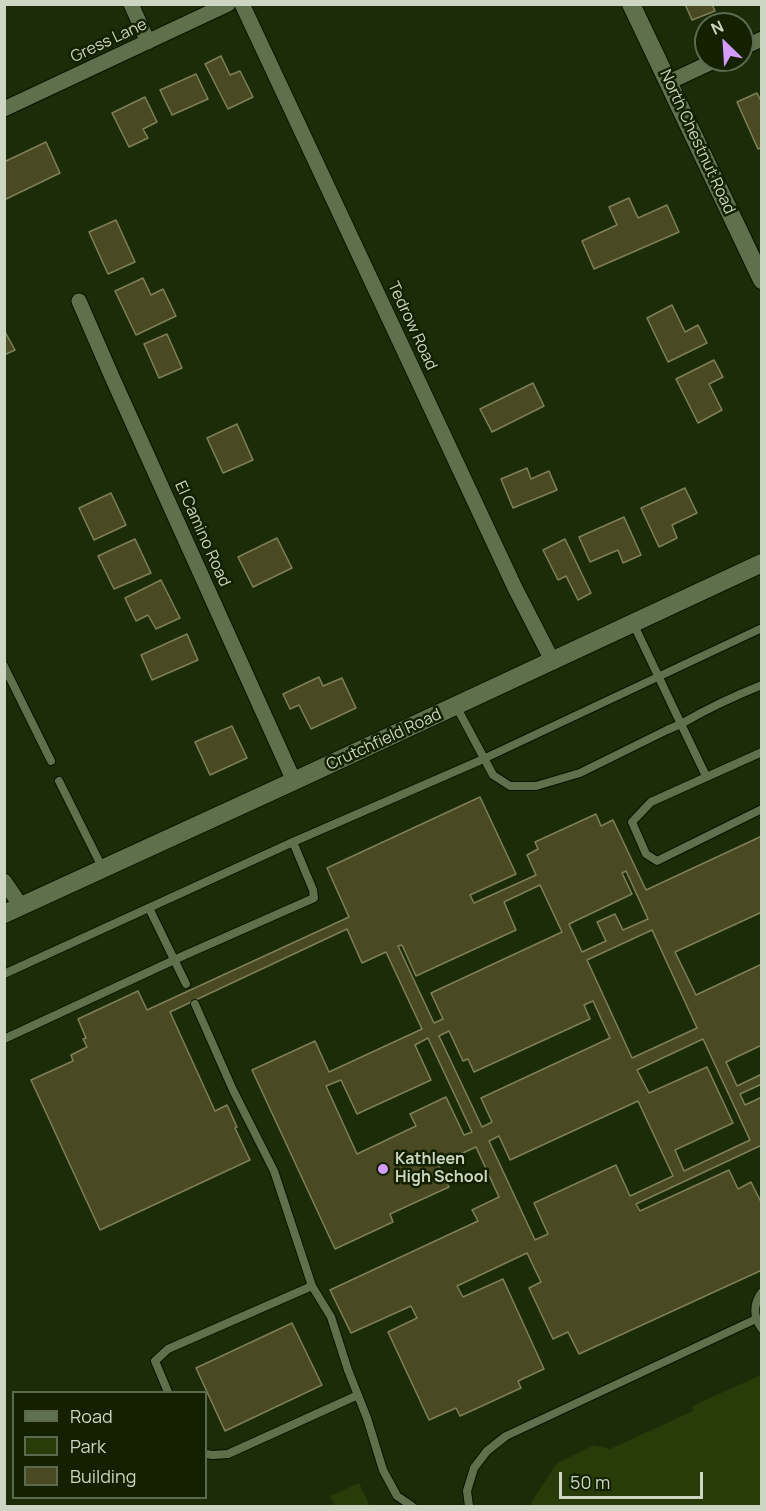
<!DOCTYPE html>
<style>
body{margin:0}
#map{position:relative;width:766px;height:1511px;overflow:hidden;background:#1c2b08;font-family:Manrope,sans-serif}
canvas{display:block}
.frame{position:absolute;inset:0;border:6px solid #ccd6c2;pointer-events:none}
.legend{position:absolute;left:12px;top:1391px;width:195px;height:108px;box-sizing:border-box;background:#132100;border:2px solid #5d694e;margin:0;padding:8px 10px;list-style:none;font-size:18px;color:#ccd6c2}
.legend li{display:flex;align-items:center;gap:12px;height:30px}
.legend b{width:30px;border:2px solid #5d694e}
.north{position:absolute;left:694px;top:12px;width:60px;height:60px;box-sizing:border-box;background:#132100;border:2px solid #5d694e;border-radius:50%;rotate:335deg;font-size:16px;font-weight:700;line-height:24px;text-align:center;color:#ccd6c2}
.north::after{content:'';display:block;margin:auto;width:21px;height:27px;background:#d39cfd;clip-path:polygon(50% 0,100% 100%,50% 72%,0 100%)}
.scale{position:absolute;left:559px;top:1472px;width:144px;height:27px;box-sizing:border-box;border:3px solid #ccd6c2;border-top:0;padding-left:8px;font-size:18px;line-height:21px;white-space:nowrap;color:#ccd6c2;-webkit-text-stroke:4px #132100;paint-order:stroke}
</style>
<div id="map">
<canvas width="766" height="1511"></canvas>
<div class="frame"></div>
<ul class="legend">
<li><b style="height:8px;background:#5f704c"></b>Road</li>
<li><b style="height:16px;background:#273c08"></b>Park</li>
<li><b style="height:16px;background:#494a22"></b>Building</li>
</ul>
<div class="north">N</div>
<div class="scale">50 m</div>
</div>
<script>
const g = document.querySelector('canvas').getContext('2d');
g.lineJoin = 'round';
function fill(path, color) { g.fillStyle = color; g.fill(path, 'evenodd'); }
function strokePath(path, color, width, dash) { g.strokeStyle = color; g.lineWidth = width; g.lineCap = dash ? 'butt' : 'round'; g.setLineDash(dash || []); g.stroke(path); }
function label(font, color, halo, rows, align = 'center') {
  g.font = font + ' Manrope,sans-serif'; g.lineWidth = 5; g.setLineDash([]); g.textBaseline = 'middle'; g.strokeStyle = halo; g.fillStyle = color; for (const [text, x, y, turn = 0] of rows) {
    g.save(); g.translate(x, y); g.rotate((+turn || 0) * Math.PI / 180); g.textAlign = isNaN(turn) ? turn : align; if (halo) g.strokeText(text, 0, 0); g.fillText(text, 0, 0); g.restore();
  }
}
fill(new Path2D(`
 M761,1375v131h-231l4,-8 23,-35 37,-18 16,4 83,-38 -1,-5z
 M359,1483l11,23h-35l-5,-10z`), '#273c08');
const building = new Path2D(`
 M685,4h27l3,7 -23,9z
 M221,56l9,19 10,-4 13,26 -25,12 -23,-45z
 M196,74l12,25 -36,16 -12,-25z
 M757,93l5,10v44l-4,2 -21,-47z
 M145,97l12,25 -14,7 5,9 -19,9 -17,-34z
 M46,142l14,31 -56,27v-38z
 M629,198l9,20 29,-13 12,27 -85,37 -12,-28 35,-16 -8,-18z
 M116,220l19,42 -27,12 -19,-42z
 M143,278l8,17 12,-6 13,27 -40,19 -21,-44z
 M672,305l13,27 13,-7 9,18 -39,19 -21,-44z
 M4,330l11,20 -11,5z
 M167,334l15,34 -23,10 -15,-34z
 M714,360l9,17 -14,7 13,26 -24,13 -22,-44z
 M533,383l11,23 -52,26 -12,-23z
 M237,424l16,36 -30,13 -16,-35z
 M527,468l4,11 18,-8 8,19 -44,18 -12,-29z
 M685,488l12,25 -25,12 5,13 -18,9 -18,-39z
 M111,493l15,32 -32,15 -15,-32z
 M624,517l17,38 -18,8 -5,-13 -28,12 -11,-25z
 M277,538l15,30 -39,19 -15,-30z
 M135,539l16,34 -37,16 -16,-33z
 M565,539l26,54 -13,7 -12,-24 -8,4 -15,-30z
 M161,580l19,38 -24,11 -8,-14 -12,6 -11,-23z
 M187,634l11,26 -46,20 -11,-25z
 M319,677l4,9 19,-8 14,30 -45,21 -12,-24 -9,4 -7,-15z
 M232,726l15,32 -37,17 -15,-33z
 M480,797l36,77 -46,21 4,8 62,-28 -9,-20 11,-6 -3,-7 61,-28 5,12 12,-6 33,70 116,-54v76l-87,40 21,43 66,-31v81l-36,17 11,24 25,-12v10l-22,10 5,11 17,-8v48l-126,59 4,7 89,-41 9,19 13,-7 11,22v66l-183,84 -11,-22 -15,7 -24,-51 12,-6 -14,-29 -70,33 6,11 40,-18 41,90 -26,12 3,7 -61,28 -4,-8 -27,12 -41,-88 29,-14 -6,-12 -60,27 -21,-43 148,-69 -6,-11 27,-13 -23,-50 -38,17 11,23 -59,27 3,8 -58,27 -83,-179 63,-29 14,31 93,-43 -36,-77 -24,11 -15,-34 -177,83 45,99 12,-6 10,22 -2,1 15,32 -150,70 -69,-150 42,-19 -2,-6 16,-8 -4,-8 3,-1 -8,-19 60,-28 9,19 202,-93 -22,-49zM626,871l22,48 -25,11 -8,-16 -18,8 9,19 -24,11 -13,-28 63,-30 -10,-21zM540,885l22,47 -131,61 12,26 -9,4 -36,-77 4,-1 14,31 100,-46 -12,-28zM652,930l45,98 -65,30 -45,-98zM593,1001l17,37 -129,60 11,24 -10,5 -43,-91 10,-5 14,30 5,-2 6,13 116,-53 -6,-14zM428,1038l44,94 -8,3 -18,-38 -36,17 6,12 -59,28 -31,-68 15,-6 16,34 74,-34 -16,-35zM703,1039l47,101 -66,31 -9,-21 58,-27 -26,-56 -58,26 -12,-23zM638,1101l35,75 -43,20 -14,-31 -82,38 14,31 -13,6 -46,-99 10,-5 11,24z
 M292,1323l30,62 -97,46 -29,-63z`);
fill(building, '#494a22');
strokePath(building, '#7f8057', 1.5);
const service = new Path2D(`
 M4,666l47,95
 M456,706l37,69 17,11h26l44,-13 87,-43 14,-6 -48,-101
 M762,752l-111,50 -19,20 14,32 11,7 105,-52
 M706,776l-25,-52c26,-15 53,-28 81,-39
 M59,781l43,86
 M293,842l186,-81 283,-133
 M149,908l37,76
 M4,974l289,-132 20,48 1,8 -129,57 -181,84
 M195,1004l38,86 41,81 38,115 19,31 17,53 19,48 16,52 14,26 15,10
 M762,1292c-9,12 -9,25 0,37
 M168,1392l-13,-31 13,-12 144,-63
 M206,1454l6,1 16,-1 130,-59
 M469,1506l-2,-15 7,-23 13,-17 19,-15 250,-117`);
const minor = new Path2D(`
 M131,4l17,38
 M242,4l273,584 38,74
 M742,48l20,-9
 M669,82l47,-22
 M4,109l224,-105
 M79,301l33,76 182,404
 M4,881l17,25`);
const tertiary = new Path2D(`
 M631,4l131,276
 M4,914l290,-133 468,-218`);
strokePath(service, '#081200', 10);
strokePath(minor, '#081200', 17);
strokePath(tertiary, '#081200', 20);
strokePath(service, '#5f704c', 8);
strokePath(minor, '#5f704c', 15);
strokePath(tertiary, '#5f704c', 18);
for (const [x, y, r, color] of [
 [383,1169,6,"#d39cfd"]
]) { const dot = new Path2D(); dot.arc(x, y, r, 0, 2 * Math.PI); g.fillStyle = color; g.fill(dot); strokePath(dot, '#132100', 2); }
label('16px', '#ccd6c2', '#132100', [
 ["Gress Lane",109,41,-25],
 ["North Chestnut Road",697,142,65],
 ["Tedrow Road",412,326,65],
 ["El Camino Road",202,534,66],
 ["Crutchfield Road",384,740,-25]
]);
label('bold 16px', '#ccd6c2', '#132100', [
 ["Kathleen",395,1160],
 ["High School",395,1178]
], 'left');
</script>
